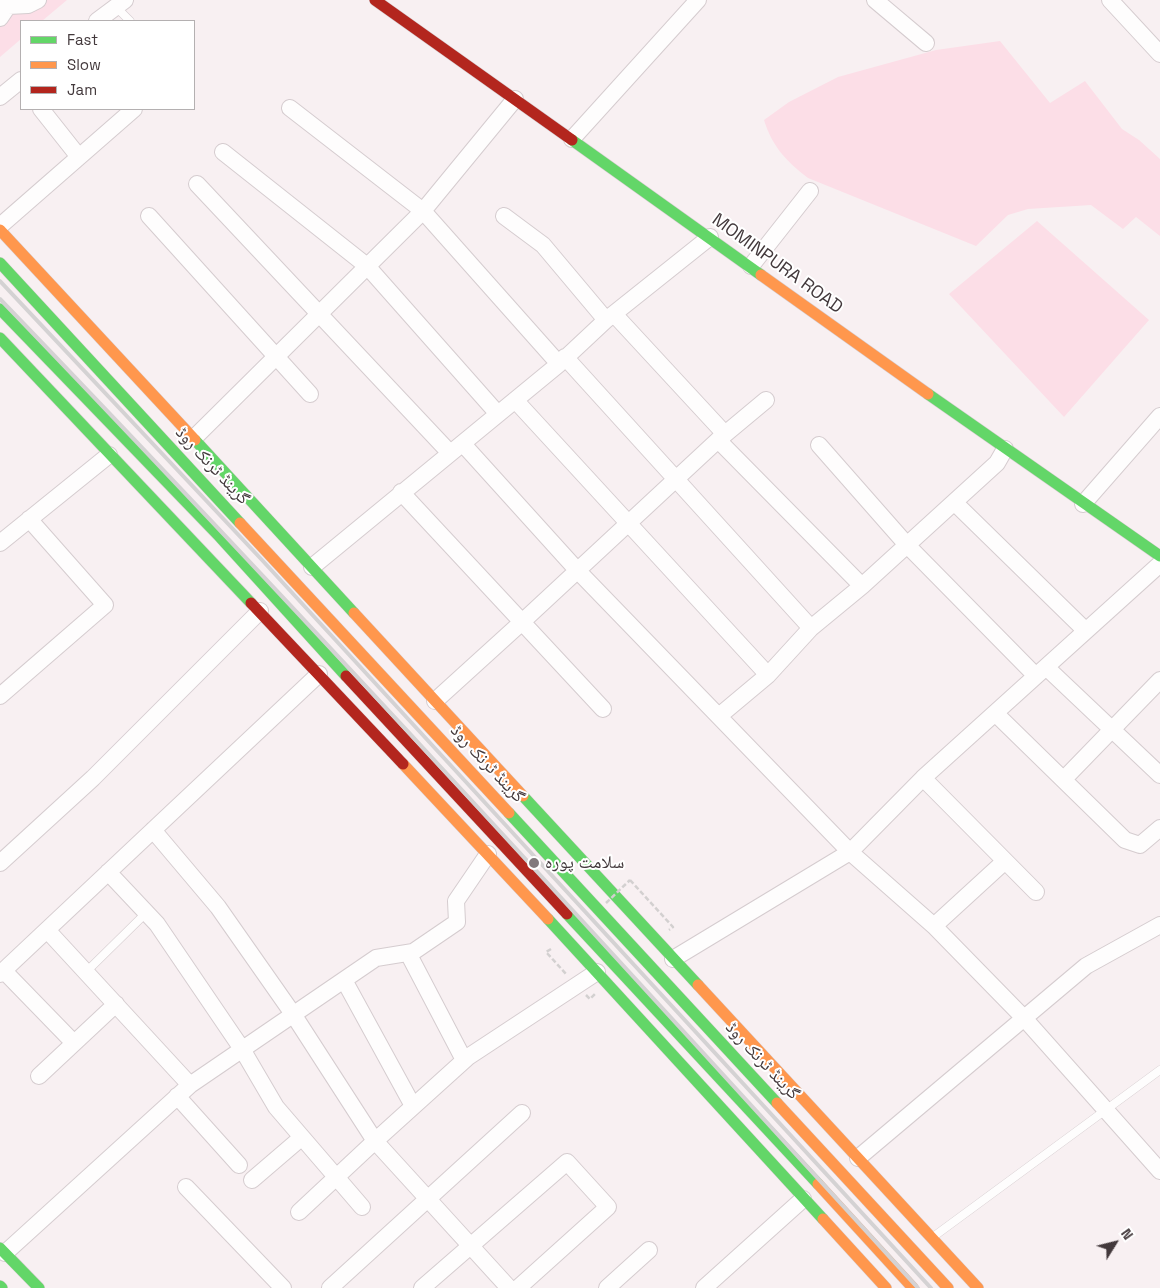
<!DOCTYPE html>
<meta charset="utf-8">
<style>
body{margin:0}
#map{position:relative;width:1160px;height:1288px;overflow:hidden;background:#f8f0f2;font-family:"Space Grotesk",sans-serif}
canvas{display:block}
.legend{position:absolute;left:20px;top:20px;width:175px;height:90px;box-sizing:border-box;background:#fff;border:1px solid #b4b0b1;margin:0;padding:6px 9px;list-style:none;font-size:15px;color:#43393c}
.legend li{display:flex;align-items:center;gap:10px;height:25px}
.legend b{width:25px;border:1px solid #b4b0b1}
.north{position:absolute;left:1090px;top:1218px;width:50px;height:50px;-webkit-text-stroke:4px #fff;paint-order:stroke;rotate:54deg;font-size:14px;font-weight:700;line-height:20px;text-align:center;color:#43393c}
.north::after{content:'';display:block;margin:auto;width:18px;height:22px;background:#43393c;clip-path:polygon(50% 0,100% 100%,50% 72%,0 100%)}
</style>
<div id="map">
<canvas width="1160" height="1288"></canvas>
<ul class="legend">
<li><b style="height:6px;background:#63d668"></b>Fast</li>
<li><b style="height:6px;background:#ff974d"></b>Slow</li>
<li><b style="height:6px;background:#b3261e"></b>Jam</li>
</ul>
<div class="north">N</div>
</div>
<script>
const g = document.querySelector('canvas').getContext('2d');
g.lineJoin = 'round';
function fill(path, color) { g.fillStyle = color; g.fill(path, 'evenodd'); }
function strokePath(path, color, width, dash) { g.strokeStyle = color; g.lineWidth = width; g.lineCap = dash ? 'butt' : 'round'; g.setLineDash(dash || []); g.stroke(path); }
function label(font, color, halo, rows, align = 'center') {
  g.font = font + ' "Space Grotesk","Noto Naskh Arabic",sans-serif'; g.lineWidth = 4; g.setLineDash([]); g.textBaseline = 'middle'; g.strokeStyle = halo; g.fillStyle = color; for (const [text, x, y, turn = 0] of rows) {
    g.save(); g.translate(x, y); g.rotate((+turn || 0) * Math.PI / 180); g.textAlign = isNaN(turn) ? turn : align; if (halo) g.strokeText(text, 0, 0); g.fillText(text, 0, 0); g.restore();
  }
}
fill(new Path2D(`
 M0,0h67l-25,21h-21v18l-21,18z
 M1000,41l50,62 35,-22 37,48 17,11 21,19v77l-24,-19 -13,12 -32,-24 -63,4 -20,6 -32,31 -168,-68c-22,-17 -36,-32 -44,-58l25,-18 49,-25 98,-27z
 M1037,221l112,99 -85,97 -115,-123z`), '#fcdee7');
const lane = new Path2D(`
 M116,7l14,14
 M86,972l60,-59
 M933,1237l227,-167`);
const street = new Path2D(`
 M875,0l51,43
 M1110,0l50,54
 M8,6l20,-1 10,-5
 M0,18l8,-12v-6
 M97,21l28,-21
 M0,97l21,-17
 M290,108l133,103 136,153
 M41,109l38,48
 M572,139l126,-139
 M223,152l144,114 131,148
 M197,184l253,269
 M149,216l161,178
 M504,216l39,29 63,75
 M0,226l134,-117
 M751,266l59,-75
 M614,314l111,120
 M565,357l246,271
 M515,400l253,275
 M193,439l230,-228 92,-112
 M718,440l144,146
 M463,444l114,126 273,282 84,74 90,92 136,153
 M819,445l88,100 129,131
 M401,492l121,130 196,-182 48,-40
 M954,502l132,129
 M1083,504l77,-88
 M0,543l109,-88
 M312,567l247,-203 47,-44 104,-83
 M1046,667l114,108
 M0,696l105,-91 -76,-86
 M435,701l87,-79 81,87
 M995,713l130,127 15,5 20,-17
 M719,716l49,-41 43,-47 51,-42 135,-123 8,-14
 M923,778l113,114
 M1064,779l96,-99
 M153,830l65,77 75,107 82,127 -76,71
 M0,863l93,-85 167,-167
 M108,872l49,52 85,125 34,58 86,100
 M934,926l71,-65
 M47,930l143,155
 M408,953l56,107
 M673,959l177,-107 73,-74 237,-214
 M4,971l70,72
 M0,974l319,-300
 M344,980l69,126
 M39,1076l77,-72
 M177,1096l62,69
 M858,1158l228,-192 74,-41
 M252,1180l49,-42
 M186,1187l97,101
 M5,1253l185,-168 186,-127 37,-6 44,-30 -1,-21 32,-47
 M330,1288l192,-175
 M422,1288l145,-126 41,45 -90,81
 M509,1288l-134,-147 93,-84 129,-85
 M607,1288l42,-38
 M704,1288l99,-89`);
const fast = new Path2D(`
 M572,140l189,135
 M0,263l240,260
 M0,309l219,227 127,140
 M0,338l251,265
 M928,394l232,162
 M195,440l159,173
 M523,796l175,189
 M509,813l268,290
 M567,914l251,270
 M548,919l275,300
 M0,1248l39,40
 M0,1286l2,2`);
const slow = new Path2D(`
 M0,230l195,210
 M761,275l167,119
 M240,523l269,290
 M354,613l169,183
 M403,764l145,155
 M698,985l280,303
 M777,1103l171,185
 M818,1184l95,104
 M823,1219l63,69`);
const jam = new Path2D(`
 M375,0l197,140
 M251,603l152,161
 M346,676l221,238`);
strokePath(lane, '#d5cccf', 9);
strokePath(street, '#d5cccf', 18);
strokePath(fast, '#d5cccf', 12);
strokePath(slow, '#d5cccf', 12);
strokePath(jam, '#d5cccf', 12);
strokePath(new Path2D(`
 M630,880l43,47 -4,3
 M551,949l-5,3 21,23
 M586,995l4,4 5,-5`), '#d3d0d0', 2.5, [5, 2.5]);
strokePath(lane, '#fefdfd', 8);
strokePath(street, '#fefdfd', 16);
strokePath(fast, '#63d668', 11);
strokePath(slow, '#ff974d', 11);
strokePath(jam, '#b3261e', 11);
strokePath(new Path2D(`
 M0,281l262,279 669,728
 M0,299c312,324 615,657 918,989`), '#d4d2d3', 4);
strokePath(new Path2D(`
 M606,903l24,-23`), '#d3d0d0', 2.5, [5, 2.5]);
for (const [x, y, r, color] of [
 [534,863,6,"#82797c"]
]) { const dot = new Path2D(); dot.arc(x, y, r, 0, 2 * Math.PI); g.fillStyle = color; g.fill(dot); strokePath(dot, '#fff', 2); }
label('18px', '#43393c', '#fff', [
 ["MOMINPURA ROAD",777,264,36],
 ["گرینڈ ٹرنک روڈ",212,466,47],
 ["گرینڈ ٹرنک روڈ",487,764,47],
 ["گرینڈ ٹرنک روڈ",762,1061,47]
]);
label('18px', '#43393c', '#fff', [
 ["سلامت پورہ",545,863]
], 'left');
</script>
